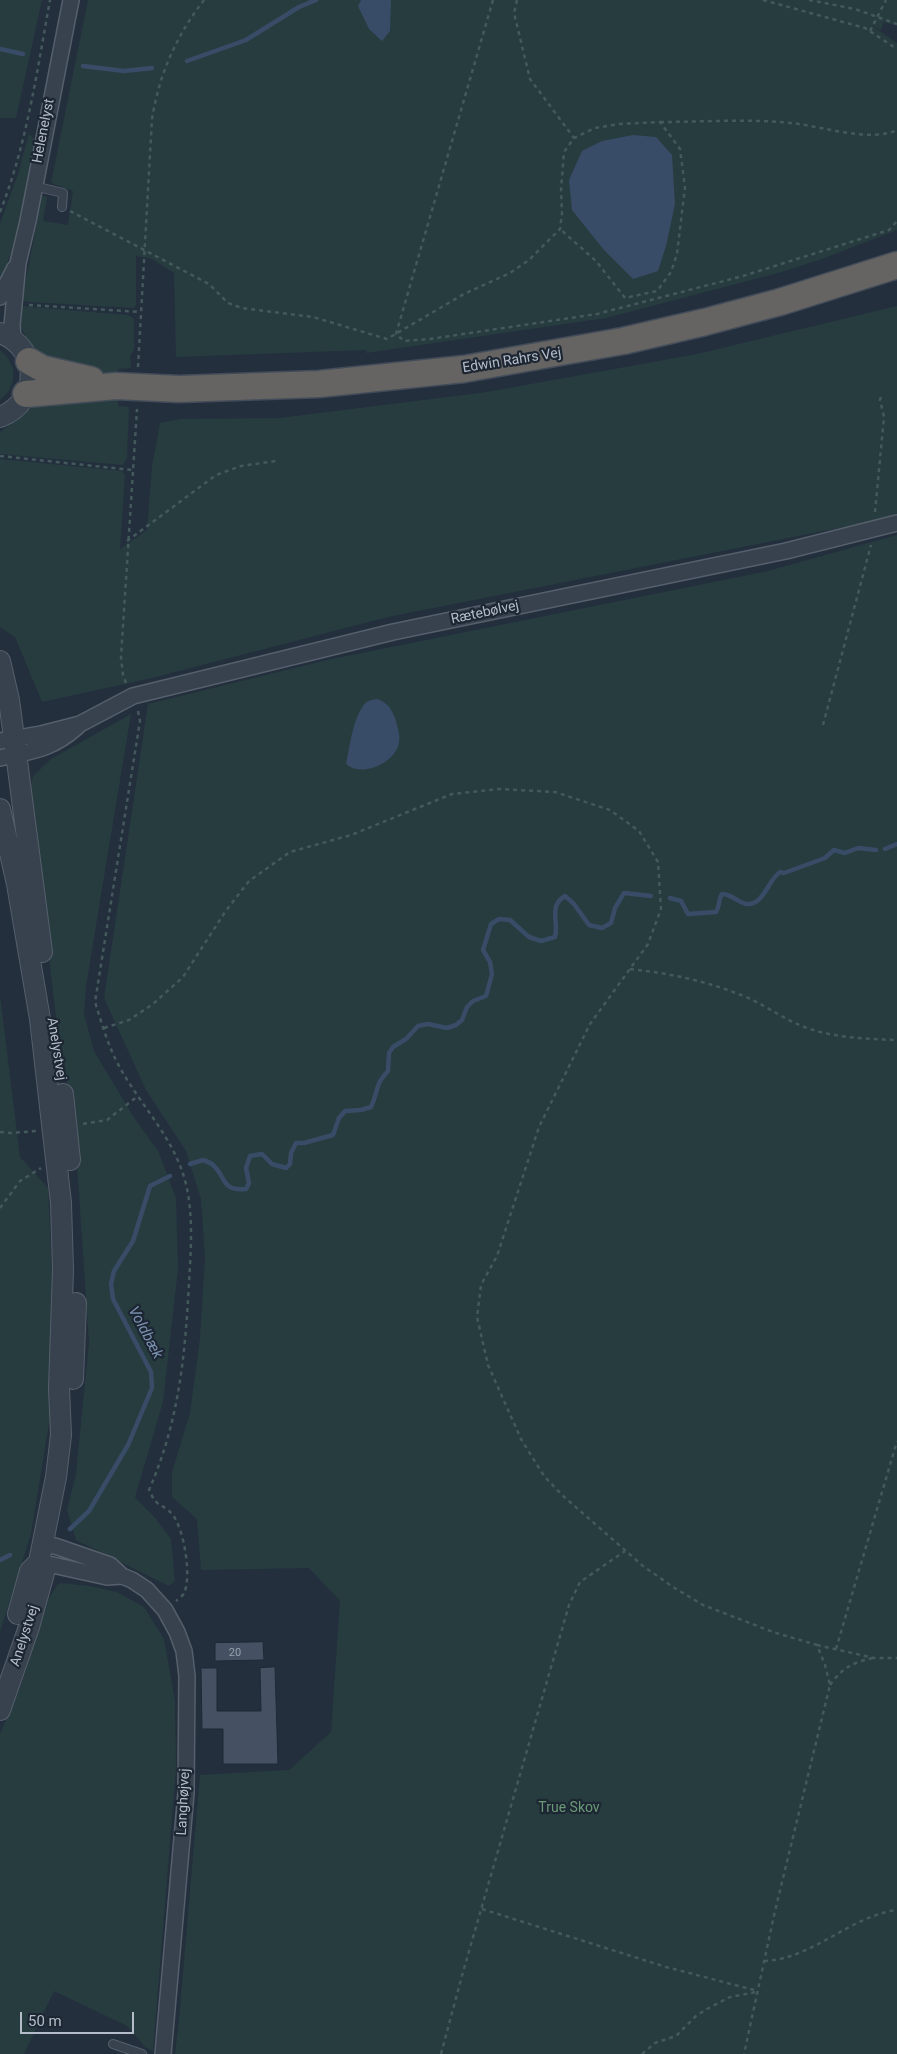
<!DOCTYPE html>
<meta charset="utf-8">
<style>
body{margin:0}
#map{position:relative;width:897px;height:2054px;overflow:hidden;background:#242f3e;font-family:Roboto,sans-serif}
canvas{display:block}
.scale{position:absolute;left:20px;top:2012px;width:114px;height:22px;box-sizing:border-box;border:2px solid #b4bcc9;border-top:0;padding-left:6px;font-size:15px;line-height:18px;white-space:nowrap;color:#b4bcc9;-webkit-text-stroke:4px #1d2633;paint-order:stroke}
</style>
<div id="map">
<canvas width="897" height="2054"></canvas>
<div class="scale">50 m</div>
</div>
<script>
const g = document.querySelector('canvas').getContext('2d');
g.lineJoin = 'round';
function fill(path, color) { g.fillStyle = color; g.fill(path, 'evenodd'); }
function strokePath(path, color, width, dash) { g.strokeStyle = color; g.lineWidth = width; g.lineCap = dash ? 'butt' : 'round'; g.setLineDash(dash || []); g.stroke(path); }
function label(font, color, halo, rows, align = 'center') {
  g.font = font + ' Roboto,sans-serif'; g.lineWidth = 4.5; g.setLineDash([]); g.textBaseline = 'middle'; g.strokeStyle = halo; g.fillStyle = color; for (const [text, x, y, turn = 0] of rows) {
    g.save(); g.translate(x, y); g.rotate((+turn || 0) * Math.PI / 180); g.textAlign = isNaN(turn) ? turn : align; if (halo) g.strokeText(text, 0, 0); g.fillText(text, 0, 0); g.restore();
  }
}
fill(new Path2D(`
 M0,0h42l-26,118h-16z
 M88,0h809v26l-13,-4 -3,8 -10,-5 26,18v187l-75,29 -40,13 -176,46 -240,35 1,-3 -191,7 -2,-84 -22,-14 -16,-3v49l-3,3 -105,-6 -6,-2 20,-104 5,1 -4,24 25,4 5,-34 -22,-8z
 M29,133l6,8 -18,93 -17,51v-62l18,-49z
 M20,306l108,9 6,4v30l-4,8 1,11 -13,1v8l-50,-7 -31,-14 -17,-30z
 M897,306v208l-23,7 -486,96 -236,61 -110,24 -27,-65 -15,-10v-168l122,12 3,4 -5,74 27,-19 5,-64 8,-43 20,-4 99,-1 208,-26 210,-38z
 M0,350c18,14 18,36 0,50z
 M118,396v10l11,1 -2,51 -4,7 -123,-11v-22l25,-20 25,-15z
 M897,535v1519h-722l4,-35 21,-244 89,-5 42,-38 9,-131 -31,-33 -108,2 -4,-51 -25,-22v-25l18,-59 10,-75 5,-80 -4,-59 -15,-48 -40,-61 -42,-92 44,-294 179,-44 441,-89z
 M131,714l-45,272 -2,28 10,37 39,65 25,35 18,47 2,71 -15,133 -28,95 21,22 15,20 4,42 -6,5 -93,-46 -9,-30 9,-36 13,-132 -15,-222 -18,-102 -26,-226 3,-16 18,-17z
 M0,995l20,162 28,31 5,107 -4,128 -18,111 -31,98z
 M60,1583l30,3 27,6 27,15 20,32 11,62 1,67 -23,283 -8,-4 -18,-21 -73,-35 -30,63h-24v-320l21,-49 28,-87 8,-13z`), '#263c3f');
fill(new Path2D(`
 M361,0h30l-1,31 -8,10 -13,-12 -11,-23z
 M633,135l23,2 16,18 3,49 -9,42 -8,25 -25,8 -29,-29 -32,-40 -3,-30 13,-29 20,-10z
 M377,699c11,4 14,9 18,19 3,10 7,21 2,31 -8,16 -36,28 -51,15 4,-18 6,-42 17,-58 3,-5 8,-6 14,-7z`), '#394c67');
strokePath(new Path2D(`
 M0,49l23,5
 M187,61l59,-21 53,-33 17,-7
 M83,66l41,5 28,-3
 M885,849l12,-5
 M670,898l11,3 7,13 28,-2c4,-6 2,-12 6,-18 10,0 16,9 25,10 17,1 21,-24 33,-32l4,1 41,-15 9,-8 11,3 13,-5 18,2
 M190,1164l13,-4c3,1 8,3 10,5 14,13 8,26 33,24l3,-6 -3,-15 4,-12 12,-2 10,10 14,4 4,-4 1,-11 5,-10h8l29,-8 6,-17 6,-7 16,-1 10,-3c8,-17 3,-21 17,-36l1,-18 4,-6 13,-8 12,-13 10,-2 19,4 9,-3 6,-5 5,-13 6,-6 13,-5 6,-22 -2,-12 -7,-12 8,-26 8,-5 11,1 19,17 12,4 14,-4c4,-15 -7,-31 10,-41l9,8 15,21 13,3 9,-5 4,-15 9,-15 27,3
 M70,1529l19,-18 39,-66 24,-57 -1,-16 -38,-73 -2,-15 3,-13 19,-30 17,-55 20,-10
 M0,1560l10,-5`), '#394c67', 4.5);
const building = new Path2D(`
 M263,1642l1,18 -49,1v-18z
 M275,1667l3,97h-55v-35h-21l-1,-61h16v43h44l-1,-43z`);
fill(building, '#455162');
strokePath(building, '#1f2835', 1);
const service = new Path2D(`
 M34,186l29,7 -1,14
 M113,2044l29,10`);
const minor = new Path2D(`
 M0,297l15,-29
 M13,339l-1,-14 6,-62 10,-42 43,-221
 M0,741l41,-7 39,-10 53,-28 260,-64 393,-81 111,-28
 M0,758c32,-7 51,-8 77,-31
 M43,1543l15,4 52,18 12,11 10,4 15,10 18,20 12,22 7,19 3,25 -1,117 -23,261
 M39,1562l68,15 15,-1`);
const tertiary = new Path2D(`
 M0,333c41,15 41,68 0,84
 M0,661l9,39 33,252
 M0,809l17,75 23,135 21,184 2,67 -4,118 2,47 -5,42 -17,85 5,11 -15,54 -29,83
 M63,1094l7,66
 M73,1379l3,-76
 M18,1614l12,-43 9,-9`);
const trunk = new Path2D(`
 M29,361l14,8 48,11
 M26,394l90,-8 63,3 140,-5 145,-15 159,-28 82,-19 75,-20 117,-37`);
strokePath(service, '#565f6c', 10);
strokePath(minor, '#565f6c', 18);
strokePath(tertiary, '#565f6c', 22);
strokePath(trunk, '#434c59', 29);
strokePath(new Path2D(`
 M493,0l-97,334 8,7 26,-2 167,-25 146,-38 146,-46 8,-9
 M517,0l-3,13 16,66 44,59
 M763,0l102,28 32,21
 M809,0l46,9 42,15
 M870,31l16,-31
 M660,122c46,0 93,-4 139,2 28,4 71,18 98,6
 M70,211l139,73 19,19 14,5 71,9 74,22 77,-45 46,-21 19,-13 31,-31 2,-16 -1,-23 3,-38 10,-14 21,-10 24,-4 41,-2 20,27 5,38 -8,67 -6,18 -14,19 -32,7 -29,-37 -36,-32
 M0,212c27,-68 37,-141 50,-212
 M29,305l111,7
 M138,367l14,-248c7,-44 24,-83 52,-119
 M0,456l132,14
 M875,512l9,-95 -4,-17 2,-6
 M127,541l89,-66 25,-9 35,-5
 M126,683l-3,-8 -2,-18 16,-248
 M138,711l2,10 -45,281c7,22 13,44 24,64 20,37 53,70 65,111 10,33 7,72 5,106 -4,74 -10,138 -40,207 9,20 13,12 23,24 12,14 20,63 12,79 -1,3 -6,6 -8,8
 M823,725l48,-180
 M630,969c38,4 76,12 111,26 24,9 44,26 69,34 28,9 58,10 87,11
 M104,1028l25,-8 24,-16 30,-27 42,-65 24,-31 41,-29 61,-17 101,-41 47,-5 56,3 55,18 29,21 19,31 3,47 -13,35 -58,80 -51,103 -42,129 -16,29 -4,32 11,48 33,74 23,37 18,19 81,71 30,21 30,18 70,27 44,13 8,20 5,20 -55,226 -31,143
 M83,1124l24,-4 31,-24
 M0,1132l11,1 25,-2
 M0,1208l20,-27 21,-13
 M817,1645l57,13h23
 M836,1649l61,-208
 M830,1685c13,-18 22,-22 43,-27
 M482,1909l184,58 92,24
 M764,1961c49,-2 86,-45 133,-51
 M441,2054l22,-82 106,-367 11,-23 45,-31
 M642,2054l13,-11 21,-7 20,-20 11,-7 23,-12 26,-5`), '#44595c', 2.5, [4, 4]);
strokePath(service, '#38414e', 8);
strokePath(minor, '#38414e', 15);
strokePath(tertiary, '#38414e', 20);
strokePath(trunk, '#656462', 26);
label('11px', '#98a1af', null, [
 ["20",235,1653]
]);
label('14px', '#b4bcc9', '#1d2633', [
 ["Helenelyst",44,131,-79],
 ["Edwin Rahrs Vej",512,361,-9],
 ["Rætebølvej",485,613,-12],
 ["Anelystvej",56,1049,81],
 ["Anelystvej",25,1636,-72],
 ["Langhøjvej",184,1802,-87]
]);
label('14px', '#6b9a76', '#1d2633', [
 ["True Skov",569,1808]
]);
label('italic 15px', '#7c92b1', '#1d2633', [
 ["Voldbæk",145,1333,62]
]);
</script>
